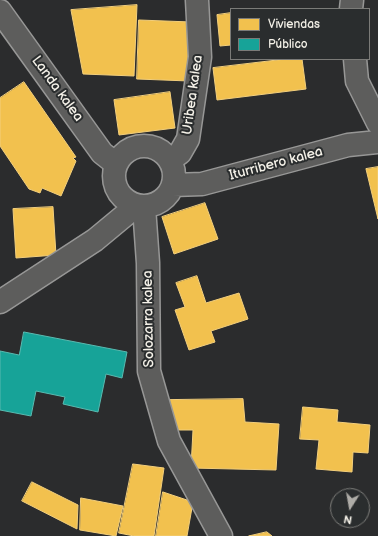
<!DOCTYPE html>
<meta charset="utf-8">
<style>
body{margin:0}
#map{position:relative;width:378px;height:536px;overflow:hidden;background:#2b2c2d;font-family:"Balsamiq Sans",sans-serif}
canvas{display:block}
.legend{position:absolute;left:230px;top:8px;width:140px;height:52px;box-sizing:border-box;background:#2a2d2e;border:1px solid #7b7b78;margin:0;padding:5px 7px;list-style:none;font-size:12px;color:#f4f1e8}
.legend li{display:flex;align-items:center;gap:8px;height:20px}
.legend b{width:20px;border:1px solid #7b7b78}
.north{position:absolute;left:330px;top:488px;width:40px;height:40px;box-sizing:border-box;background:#2a2d2e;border:1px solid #7b7b78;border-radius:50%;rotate:191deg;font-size:11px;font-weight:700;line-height:16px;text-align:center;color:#f4f1e8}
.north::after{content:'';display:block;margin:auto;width:14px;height:18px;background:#aeaca7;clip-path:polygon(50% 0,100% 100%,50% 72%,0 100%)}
</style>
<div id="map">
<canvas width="378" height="536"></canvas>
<ul class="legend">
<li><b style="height:11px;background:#f2c14e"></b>Viviendas</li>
<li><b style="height:11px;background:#17a398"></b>Público</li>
</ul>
<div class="north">N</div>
</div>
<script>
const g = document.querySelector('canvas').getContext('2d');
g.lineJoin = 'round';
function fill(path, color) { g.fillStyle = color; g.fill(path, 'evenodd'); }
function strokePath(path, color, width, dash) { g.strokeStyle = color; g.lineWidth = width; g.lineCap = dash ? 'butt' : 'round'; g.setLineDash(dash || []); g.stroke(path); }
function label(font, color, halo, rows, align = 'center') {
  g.font = font + ' "Balsamiq Sans",sans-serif'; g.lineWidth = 4; g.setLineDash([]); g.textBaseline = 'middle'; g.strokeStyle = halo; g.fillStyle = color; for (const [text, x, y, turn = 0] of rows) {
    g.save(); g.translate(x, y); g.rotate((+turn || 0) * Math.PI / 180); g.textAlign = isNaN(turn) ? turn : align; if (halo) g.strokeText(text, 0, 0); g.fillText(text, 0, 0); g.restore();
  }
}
const homes = new Path2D(`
 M137,5l-3,71 -51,-2 -12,-64z
 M231,13v32l-11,1 -3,-31z
 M139,20l52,2 -2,59 -52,-2z
 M286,59h16l4,30 -89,11 -4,-32z
 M24,82l52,75 -3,1 3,3 -15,35 -19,-8 -2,5 -11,-4 -29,-43v-48z
 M170,92l5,36 -56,7 -5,-35z
 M378,167v52l-12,-50z
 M205,203l13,36 -44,15 -12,-37z
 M53,207l3,48 -40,3 -3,-49z
 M197,276l9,27 33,-10 9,26 -37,12 4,11 -26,8 -14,-40 10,-3 -9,-24z
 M243,399l2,23 34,2 -3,46 -85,-2 2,-38h-16l-8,-30z
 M303,407l35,3 -1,12 33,3 -2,28 -15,-1 -1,20 -36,-3 3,-29 -19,-1z
 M133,464l31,4 -10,68h-20l-15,-3z
 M32,482l46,23 -1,24 -55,-28z
 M163,492l30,10 -6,34h-31z
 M81,498l42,8 -7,30 -36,-6z
 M267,532l5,4h-23z`);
fill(homes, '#f2c14e');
strokePath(homes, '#f3cf7c', 1);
const public = new Path2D(`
 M24,332l103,20 -5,26 -16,-4 -8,38 -35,-8 2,-7 -29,-6 -5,25 -31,-6v-59l19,4z`);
fill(public, '#17a398');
strokePath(public, '#59bab0', 1);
const street = new Path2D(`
 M351,9l1,-9
 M0,11l102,142 14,11
 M355,59l2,22 21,42
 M114 176a30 30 0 1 1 60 0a30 30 0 1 1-60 0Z
 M170,160l10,-7 8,-14 12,-82 -3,-57
 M173,185l29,-1 146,-39 30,-3
 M144,207l4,56 1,108 20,70 52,95
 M0,302l95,-62 41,-34`);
strokePath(street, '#979796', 25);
strokePath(street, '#5d5d5c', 22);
label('14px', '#f4f1e8', '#2a2d2e', [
 ["Landa kalea",57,89,54],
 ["Uribea kalea",193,95,-82],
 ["Iturribero kalea",276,164,-15],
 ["Solozarra kalea",149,319,-91]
]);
</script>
